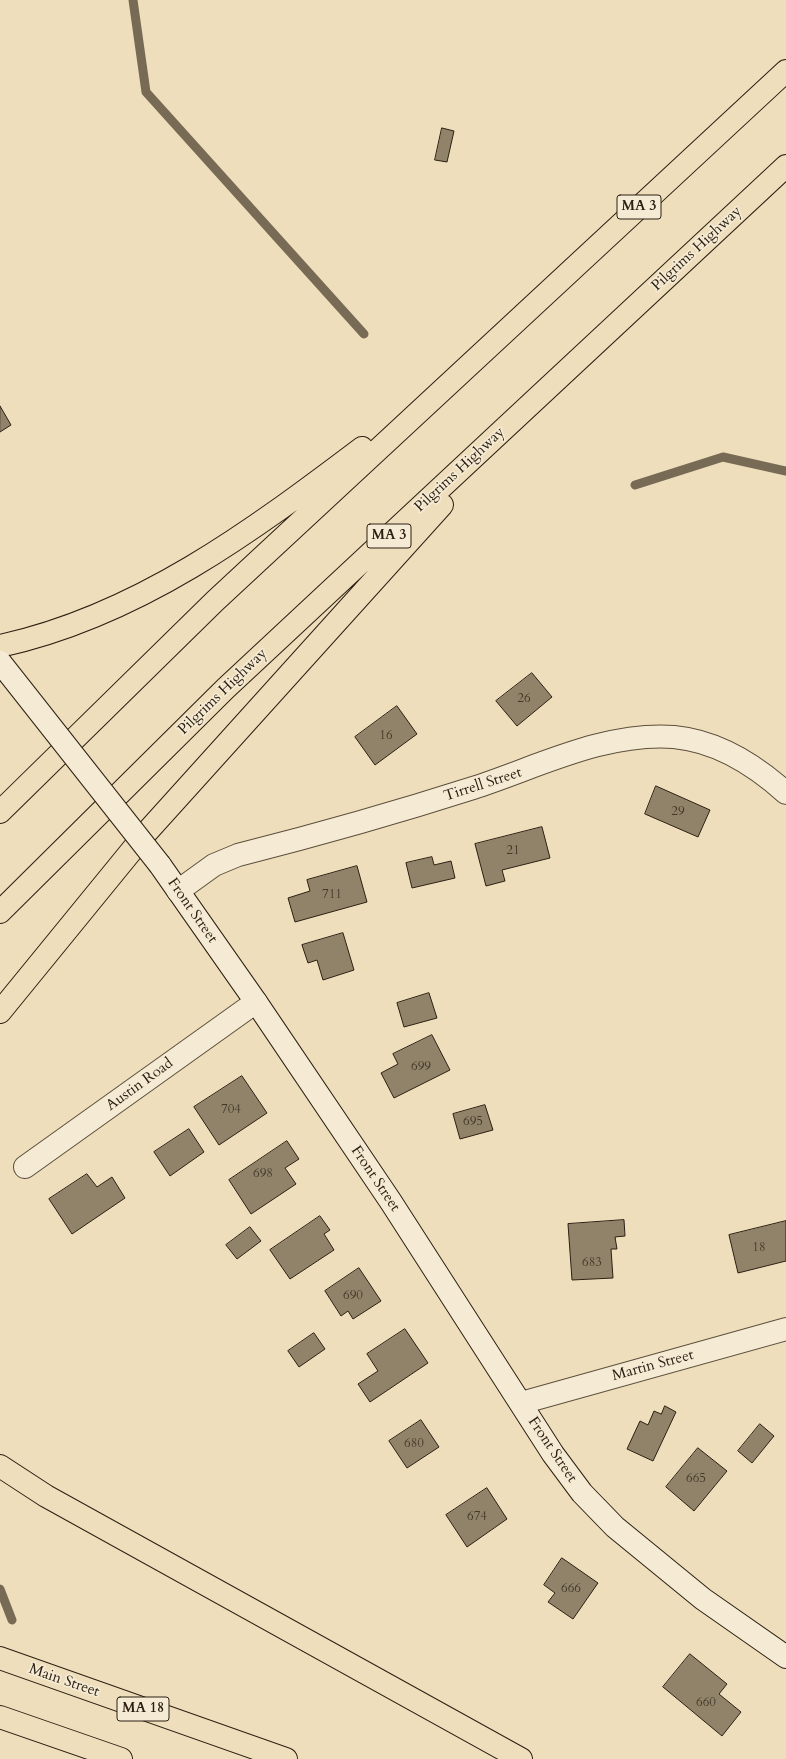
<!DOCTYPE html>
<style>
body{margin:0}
canvas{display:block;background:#efdebb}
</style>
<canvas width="786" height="1759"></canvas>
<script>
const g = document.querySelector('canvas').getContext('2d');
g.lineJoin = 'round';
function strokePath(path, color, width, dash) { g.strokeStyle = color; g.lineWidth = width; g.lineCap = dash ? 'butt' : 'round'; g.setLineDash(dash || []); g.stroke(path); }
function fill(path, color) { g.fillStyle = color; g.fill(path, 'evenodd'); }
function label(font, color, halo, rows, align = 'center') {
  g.font = font + ' Cardo,serif'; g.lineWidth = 3.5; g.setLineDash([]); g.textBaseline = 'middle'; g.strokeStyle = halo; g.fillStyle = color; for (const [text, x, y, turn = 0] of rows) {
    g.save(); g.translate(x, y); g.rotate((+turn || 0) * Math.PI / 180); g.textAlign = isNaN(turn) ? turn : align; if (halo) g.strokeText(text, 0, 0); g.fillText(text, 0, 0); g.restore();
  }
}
strokePath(new Path2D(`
 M133,0l13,92 218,242
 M635,485l88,-28 63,14
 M0,1589l12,31`), '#786b56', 9);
const building = new Path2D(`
 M442,128l12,3 -7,31 -12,-2z
 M0,406l11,19 -11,7z
 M532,673l20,24 -35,29 -21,-25z
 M397,706l20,28 -42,31 -20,-28z
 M656,786l54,24 -12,27 -53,-23z
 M542,827l8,31 -48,12 3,11 -19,5 -11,-42z
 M432,857l2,8 17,-4 4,17 -43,10 -6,-25z
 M357,866l10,36 -72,20 -7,-24 22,-7 -3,-11z
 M343,933l11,37 -31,10 -6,-20 -9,3 -6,-18z
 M429,993l8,25 -33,9 -7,-24z
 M432,1035l18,35 -56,28 -13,-25 17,-9 -5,-10z
 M242,1076l25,37 -48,32 -25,-38z
 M485,1105l8,25 -33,9 -7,-25z
 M189,1129l15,23 -34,24 -16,-24z
 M287,1141l12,18 -14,9 11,16 -45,30 -22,-34z
 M87,1174l10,13 15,-10 13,21 -53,36 -23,-35z
 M320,1216l10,14 -6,4 10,16 -44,29 -20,-29z
 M624,1220l1,16 -10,1 2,12h-6l2,29 -41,2 -4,-56z
 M786,1221v40l-48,12 -9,-38z
 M250,1227l11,14 -24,18 -11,-14z
 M359,1268l22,33 -28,18 -5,-8 -7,5 -16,-25z
 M405,1329l23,34 -58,39 -12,-18 20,-13 -11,-17z
 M314,1333l11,16 -26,18 -11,-16z
 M665,1406l11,6 -23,49 -26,-12 13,-28 8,4 6,-14 7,3z
 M421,1420l18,27 -32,21 -18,-27z
 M760,1424l14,12 -22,27 -14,-12z
 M698,1448l29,23 -33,40 -28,-24z
 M487,1488l20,31 -40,28 -21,-32z
 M562,1558l36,25 -25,36 -25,-17 7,-9 -11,-8z
 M690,1654l37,30 -8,10 22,18 -19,24 -59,-49z`);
fill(building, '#91836a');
strokePath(building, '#2b2013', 1);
const street = new Path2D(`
 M178,891l36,-26 24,-10c79,-20 157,-42 235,-67 65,-21 131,-56 201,-51 42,4 81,28 112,56
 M25,1167l231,-165
 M521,1403l265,-74`);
const secondary = new Path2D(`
 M160,865l96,137 135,200 162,252 29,39 33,34 88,72 83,58`);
const primary = new Path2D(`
 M0,1658l286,101
 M0,1717l121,42`);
const highway = new Path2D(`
 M0,646c138,-30 252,-115 362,-198
 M0,812l215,-211 571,-530
 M0,912l226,-224 560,-522
 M0,1012l146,-179 296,-328
 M0,1466l46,30 475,263`);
strokePath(street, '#5c503d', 24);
strokePath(secondary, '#2b2013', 24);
strokePath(primary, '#2b2013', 24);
strokePath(highway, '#2b2013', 24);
strokePath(street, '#f5ead3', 22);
strokePath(secondary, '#f5ead3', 22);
strokePath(primary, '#efdebb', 22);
strokePath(highway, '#efdebb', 22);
const secondaryBridge = new Path2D(`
 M0,662l160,203`);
strokePath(secondaryBridge, '#2b2013', 24, []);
strokePath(secondaryBridge, '#f5ead3', 22);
label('13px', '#443929', null, [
 ["26",524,699],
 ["16",386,736],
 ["29",678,812],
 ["21",513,851],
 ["711",332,895],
 ["699",421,1067],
 ["704",231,1110],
 ["695",473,1122],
 ["698",263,1174],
 ["18",759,1248],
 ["683",592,1263],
 ["690",353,1296],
 ["680",414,1444],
 ["665",696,1479],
 ["674",477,1517],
 ["666",571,1589],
 ["660",706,1703]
]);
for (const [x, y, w] of [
 [639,207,44],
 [389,536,44],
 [143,1709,52]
]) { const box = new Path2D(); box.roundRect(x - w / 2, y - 12, w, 24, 3); g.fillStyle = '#f5ead3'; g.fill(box); strokePath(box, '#2b2013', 1); }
label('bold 14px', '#2b2013', null, [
 ["MA 3",639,207],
 ["MA 3",389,536],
 ["MA 18",143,1709]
]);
label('15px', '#2b2013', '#f5ead3', [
 ["Pilgrims Highway",697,249,-43],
 ["Pilgrims Highway",460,470,-43],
 ["Pilgrims Highway",223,692,-44],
 ["Tirrell Street",483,785,-18],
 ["Front Street",192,911,55],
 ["Austin Road",140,1085,-36],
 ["Front Street",375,1179,56],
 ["Martin Street",653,1366,-15],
 ["Front Street",552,1450,56],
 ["Main Street",64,1681,19]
]);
</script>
